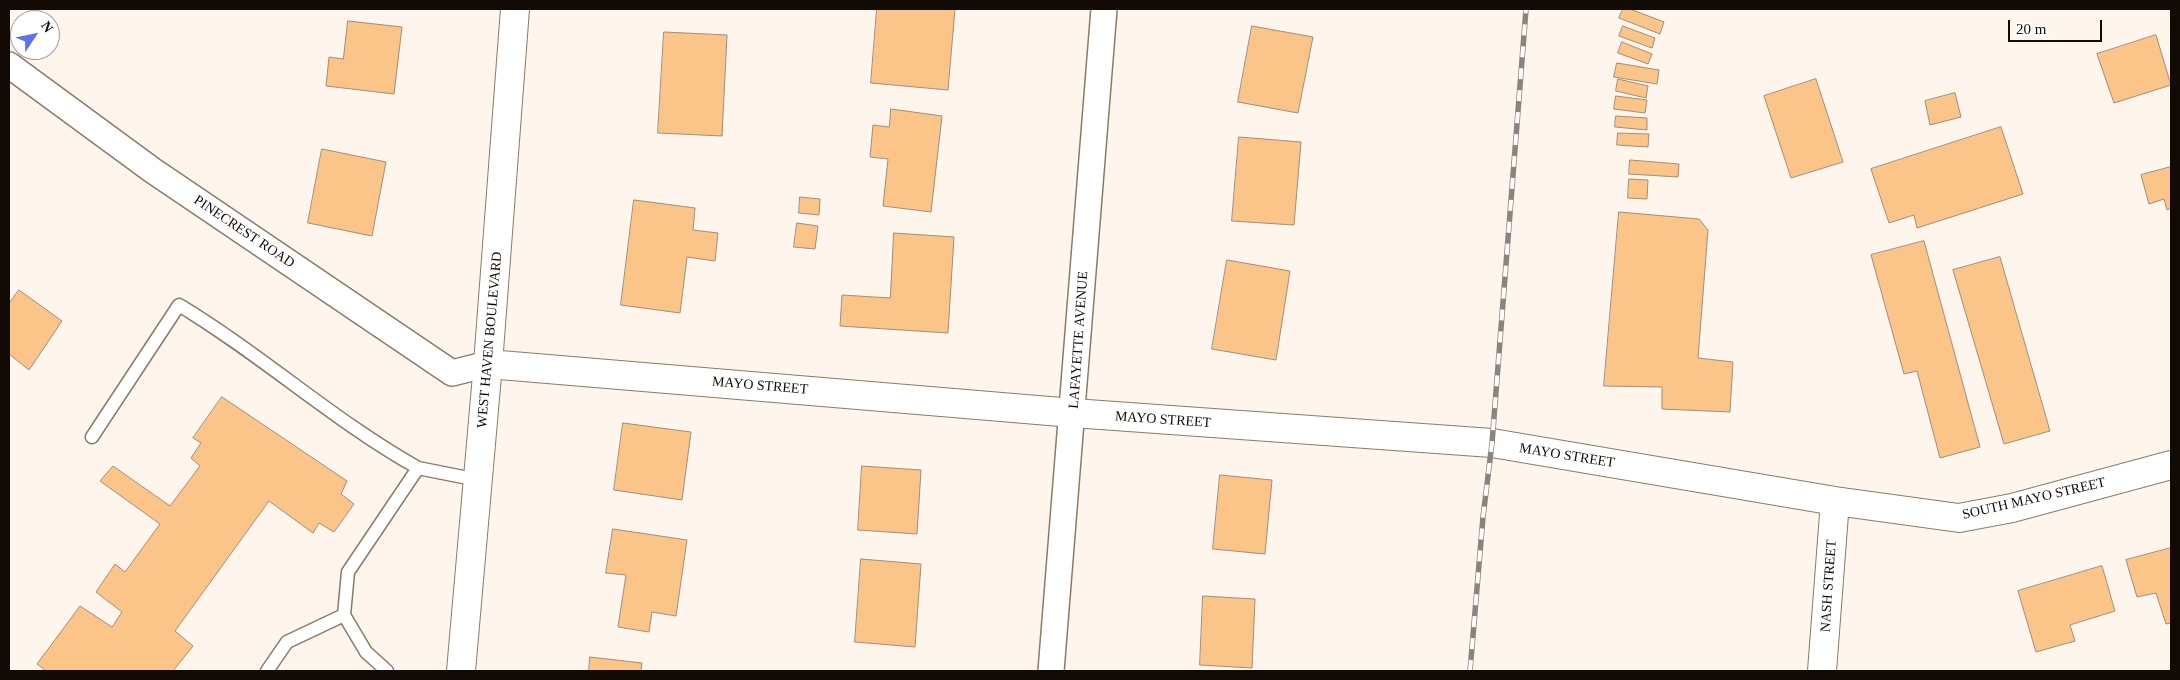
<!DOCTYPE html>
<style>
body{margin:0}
#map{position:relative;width:2180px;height:680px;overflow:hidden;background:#fef5ec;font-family:Georgia,serif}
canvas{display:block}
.frame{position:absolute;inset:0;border:10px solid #120b05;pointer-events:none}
.north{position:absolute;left:10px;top:10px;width:50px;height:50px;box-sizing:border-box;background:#fff;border:1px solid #a09d9b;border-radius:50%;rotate:56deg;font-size:14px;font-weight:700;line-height:20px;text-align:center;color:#120b05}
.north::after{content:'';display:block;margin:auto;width:18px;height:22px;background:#5e72e9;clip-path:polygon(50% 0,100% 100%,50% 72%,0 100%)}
.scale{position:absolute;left:2008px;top:20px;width:94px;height:22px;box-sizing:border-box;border:2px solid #120b05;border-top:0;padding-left:6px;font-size:15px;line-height:18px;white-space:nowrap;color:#120b05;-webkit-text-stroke:4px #fff;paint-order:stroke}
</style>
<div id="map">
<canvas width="2180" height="680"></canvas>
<div class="frame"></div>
<div class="north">N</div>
<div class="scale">20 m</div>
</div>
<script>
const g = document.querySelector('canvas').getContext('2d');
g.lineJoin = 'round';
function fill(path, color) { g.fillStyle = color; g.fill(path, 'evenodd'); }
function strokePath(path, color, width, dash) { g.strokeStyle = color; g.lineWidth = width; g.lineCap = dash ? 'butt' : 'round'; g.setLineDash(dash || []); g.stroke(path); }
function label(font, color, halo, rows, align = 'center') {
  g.font = font + ' Georgia,serif'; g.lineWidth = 4; g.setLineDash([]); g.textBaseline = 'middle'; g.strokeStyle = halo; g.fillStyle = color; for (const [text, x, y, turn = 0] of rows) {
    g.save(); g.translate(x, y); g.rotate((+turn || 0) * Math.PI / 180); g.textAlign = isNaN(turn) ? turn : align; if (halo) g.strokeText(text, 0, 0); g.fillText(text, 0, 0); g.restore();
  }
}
const building = new Path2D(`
 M877,9h78l-7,81 -77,-7z
 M1623,9h7l34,13 -4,12 -41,-16z
 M348,21l54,6 -8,67 -68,-8 3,-29 14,2z
 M1252,26l61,11 -15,76 -60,-11z
 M1623,26l32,12 -3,10 -33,-12z
 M664,32l63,3 -5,101 -64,-3z
 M2156,35l15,50 -57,18 -17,-49z
 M1622,42l30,12 -4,10 -30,-11z
 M1617,63l42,7 -2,14 -43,-7z
 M1618,79l30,7 -2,12 -30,-7z
 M1816,79l27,83 -52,16 -27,-82z
 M1955,93l6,24 -31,8 -5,-24z
 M1616,96l31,4 -2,13 -31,-4z
 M891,109l51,7 -11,96 -48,-6 5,-47 -18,-2 3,-32 16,2z
 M1616,116l31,2v12l-32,-3z
 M2001,127l22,67 -106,34 -3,-13 -25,8 -18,-54z
 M1618,133l31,1 -1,13 -31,-2z
 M1239,137l62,5 -7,83 -62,-4z
 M322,149l64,13 -14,74 -64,-13z
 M1630,160l49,4 -1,13 -49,-3z
 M2171,167v41l-4,2 -3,-11 -15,5 -8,-29z
 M1629,179l19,1 -1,19 -19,-1z
 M800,197l20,2 -1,16 -20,-2z
 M634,200l61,8 -2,22 25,3 -3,28 -28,-4 -7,56 -59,-8z
 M1619,212l80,7 9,11 -10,128 35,4 -3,50 -68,-3v-22l-58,-1z
 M797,223l21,3 -3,23 -21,-2z
 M894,233l60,4 -6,96 -108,-7 2,-31 48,3z
 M1924,241l56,206 -40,11 -23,-87 -13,3 -33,-119z
 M2000,257l50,174 -46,13 -51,-174z
 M1227,260l63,11 -14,89 -64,-11z
 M19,290l43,31 -33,49 -20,-16v-50z
 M222,397l125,84 -6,13 13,10 -20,28 -15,-9 -6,10 -44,-32 -94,130 18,15 -20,25h-127l-9,-7 43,-58 32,21 10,-15 -26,-20 19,-28 10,8 35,-48 -60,-43 13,-15 57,40 30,-40 -9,-8 10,-15 -8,-5z
 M623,423l68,9 -9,68 -68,-10z
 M862,466l59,4 -4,64 -59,-4z
 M1220,475l52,5 -7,74 -52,-5z
 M613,529l74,11 -11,76 -24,-4 -3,20 -31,-5 8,-52 -20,-2z
 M2171,548v75l-5,1 -10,-31 -19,4 -11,-37z
 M861,559l60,5 -6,83 -60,-5z
 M2102,566l13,45 -45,14 5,16 -39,11 -18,-61z
 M1203,596l52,3 -3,69 -52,-3z
 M590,657l52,6 -1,8h-52z`);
fill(building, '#fbc489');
strokePath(building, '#a18d79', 1);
const lane = new Path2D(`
 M92,437l87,-132c83,50 155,116 239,163
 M344,615l22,37 21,19
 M267,671l20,-29 57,-27 4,-43 70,-104 60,12`);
const street = new Path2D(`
 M9,65l143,105 300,203 36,-9
 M1051,671l53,-662`);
const secondary = new Path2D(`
 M488,364l585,49 419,30 343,58 124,17 53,-10 159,-43
 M461,671l27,-307 27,-355
 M1822,671l13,-170`);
strokePath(lane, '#8d7a66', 15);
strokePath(street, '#8d7a66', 28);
strokePath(secondary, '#8d7a66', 30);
strokePath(lane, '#fff', 12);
strokePath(street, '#fff', 25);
strokePath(secondary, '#fff', 28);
const rail = new Path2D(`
 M1470,671l13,-154 9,-74 34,-434`);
strokePath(rail, '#8c847c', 5.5);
strokePath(rail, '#fff', 4, [11]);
label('14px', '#120b05', '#fff', [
 ["PINECREST ROAD",244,232,34],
 ["WEST HAVEN BOULEVARD",490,340,-85],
 ["LAFAYETTE AVENUE",1079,340,-86],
 ["MAYO STREET",760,386,5],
 ["MAYO STREET",1163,420,4],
 ["MAYO STREET",1567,456,9],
 ["SOUTH MAYO STREET",2034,499,-13],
 ["NASH STREET",1829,586,-86]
]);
</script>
